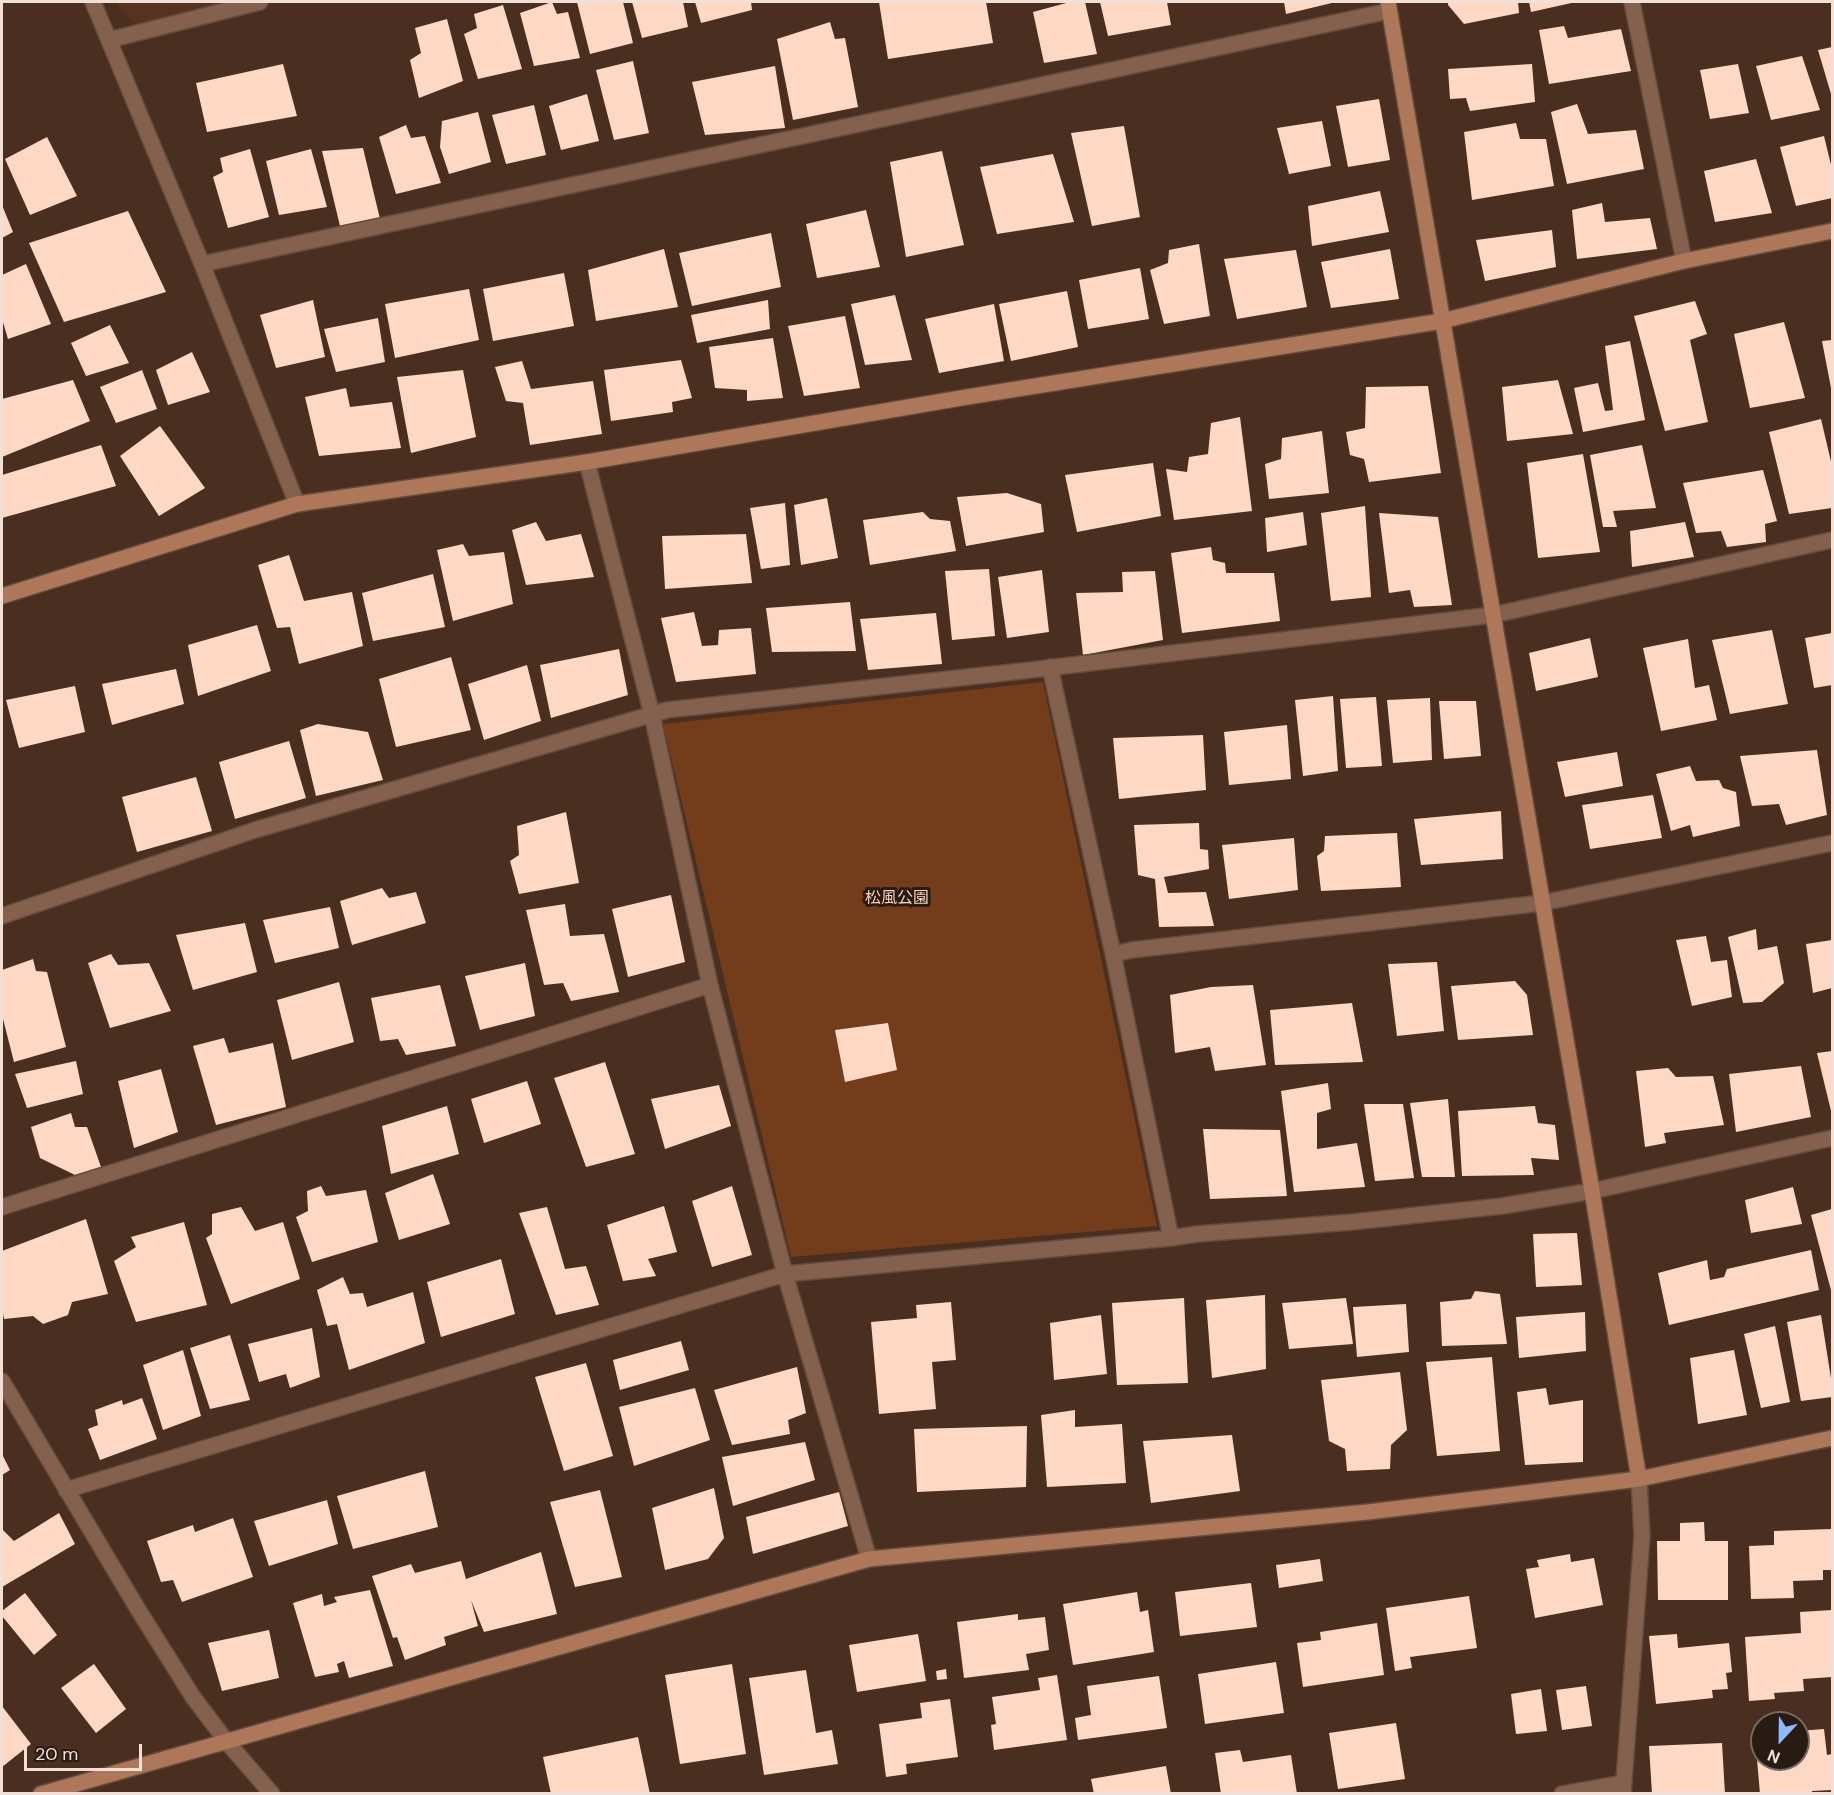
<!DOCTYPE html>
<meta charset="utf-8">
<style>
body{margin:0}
#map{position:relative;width:1834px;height:1795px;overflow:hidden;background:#4a2f20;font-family:"DM Sans",sans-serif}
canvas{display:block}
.frame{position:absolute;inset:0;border:3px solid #f2dfd6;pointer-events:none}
.north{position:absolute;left:1750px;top:1711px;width:60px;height:60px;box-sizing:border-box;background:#271b14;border:2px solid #786962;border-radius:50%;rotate:202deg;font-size:16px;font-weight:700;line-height:24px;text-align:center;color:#f2dfd6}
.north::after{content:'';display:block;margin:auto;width:21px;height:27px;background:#8eb9fc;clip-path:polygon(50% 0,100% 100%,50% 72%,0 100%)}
.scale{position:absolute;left:24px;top:1744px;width:118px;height:27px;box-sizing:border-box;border:3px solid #f2dfd6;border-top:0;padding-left:8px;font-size:18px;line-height:21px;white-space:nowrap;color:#f2dfd6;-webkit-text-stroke:4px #271b14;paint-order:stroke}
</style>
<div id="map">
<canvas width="1834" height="1795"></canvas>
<div class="frame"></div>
<div class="north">N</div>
<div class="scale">20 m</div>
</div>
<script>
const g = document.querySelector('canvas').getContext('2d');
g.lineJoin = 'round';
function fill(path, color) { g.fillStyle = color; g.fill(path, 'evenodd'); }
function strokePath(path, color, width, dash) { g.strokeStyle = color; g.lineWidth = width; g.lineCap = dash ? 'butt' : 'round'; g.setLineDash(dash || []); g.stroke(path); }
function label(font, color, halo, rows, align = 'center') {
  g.font = font + ' "DM Sans","Noto Sans JP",sans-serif'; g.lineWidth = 6; g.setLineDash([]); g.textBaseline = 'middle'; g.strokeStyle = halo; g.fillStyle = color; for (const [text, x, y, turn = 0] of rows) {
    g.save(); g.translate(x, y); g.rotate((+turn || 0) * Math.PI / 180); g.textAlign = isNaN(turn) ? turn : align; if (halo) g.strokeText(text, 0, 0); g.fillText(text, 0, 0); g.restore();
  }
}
fill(new Path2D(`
 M117,2h120l-96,25 -22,-18z`), '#553320');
fill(new Path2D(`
 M1043,682l114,544 -366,31 -128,-533z`), '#733c1b');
fill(new Path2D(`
 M552,2l5,12 11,-2 12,46 -46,8 -14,-53z
 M577,2h46l10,41 -43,11z
 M632,2h51l5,25 -46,11z
 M695,2h56l1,8 -51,13z
 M879,2h107l7,41 -105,16z
 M1070,2h15l12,52 -53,9 -11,-51z
 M1100,2h67l4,23 -63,11z
 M1284,2h52l-50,12z
 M1448,2h70l1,11 -55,11 -16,-19z
 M1529,2h47l-45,10z
 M503,5l19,64 -44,10 -14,-45 13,-6 -3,-14z
 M447,19l16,62 -44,17 -9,-38 11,-7 -6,-25z
 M830,22l5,17 10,-1 13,69 -65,13 -16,-81z
 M1564,26l4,12 53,-9 10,42 -82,13 -10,-54z
 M1832,47v46l-1,1 -13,-44z
 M1802,56l18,54 -49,10 -15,-54z
 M633,61l16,72 -35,7 -18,-70z
 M283,64l14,52 -90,16 -11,-49z
 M1532,64l3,38 -65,9 -4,-13 -16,1 -2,-30z
 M1738,64l11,49 -39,6 -10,-49z
 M775,66l10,62 -80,7 -13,-53z
 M587,94l12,47 -38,9 -12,-44z
 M1379,99l11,61 -42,7 -12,-61z
 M1577,104l11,30 48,-4 8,39 -77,15 -16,-72z
 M534,105l12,50 -40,9 -14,-49z
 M478,112l13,50 -42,12 -9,-27 2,-26z
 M1322,121l9,45 -42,8 -12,-46z
 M1516,123l4,16h26l8,47 -82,14 -8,-68z
 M406,125l5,13 14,-2 16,47 -45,11 -17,-57z
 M1124,126l16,91 -48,9 -21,-93z
 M1824,136l8,33v29l-36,8 -16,-59z
 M47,137l30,59 -47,19 -25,-56z
 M363,148l17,71 -40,7 -18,-75z
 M250,149l19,68 -41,11 -15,-51 10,-5 -3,-14z
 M311,149l16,58 -48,8 -13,-54z
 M942,151l22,94 -58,12 -16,-95z
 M1053,154l21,68 -77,12 -17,-67z
 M1756,159l16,54 -57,9 -11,-51z
 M1380,191l9,41 -77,14 -4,-40z
 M1602,203l3,19 45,-4 7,31 -80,10 -5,-49z
 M2,205l11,27 -11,6z
 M866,210l14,57 -63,11 -11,-54z
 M128,211l38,81 -102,30 -35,-79z
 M1552,230l4,37 -71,14 -9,-41z
 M771,233l10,54 -89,19 -13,-53z
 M1199,244l11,72 -46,8 -14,-54 18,-7 1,-13z
 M664,249l14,58 -82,14 -8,-51z
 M1390,249l9,50 -68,9 -10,-46z
 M1296,250l11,57 -70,12 -13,-60z
 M26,264l25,60 -43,15 -6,-20v-44z
 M1140,268l9,51 -61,10 -9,-49z
 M564,273l10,53 -81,15 -10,-52z
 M469,289l10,51 -84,18 -10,-54z
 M1067,291l11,56 -67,14 -12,-57z
 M895,295l17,65 -47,5 -14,-61z
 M313,300l12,57 -49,11 -16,-53z
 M768,300l2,29 -73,14 -6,-28z
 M1695,301l12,33 -17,6 18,82 -43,9 -31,-115z
 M994,304l10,57 -65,12 -14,-54z
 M845,316l15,72 -56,8 -16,-70z
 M378,318l7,44 -49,10 -12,-43z
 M1784,322l21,76 -55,10 -16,-74z
 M110,325l19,38 -43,13 -15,-33z
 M773,338l10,60 -36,3v-11l-32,-2 -6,-41z
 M1832,340v48h-1l-9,-47z
 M1630,341l15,79 -62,12 -9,-44 24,-5 7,28 8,-1 -8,-64z
 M192,352l18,40 -42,13 -12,-35z
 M681,360l11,38 -20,4 1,10 -62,9 -7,-51z
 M522,361l9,28 62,-8 9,53 -72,11 -7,-42 -17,-2 -11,-34z
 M142,370l15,39 -41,14 -16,-36z
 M463,370l13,67 -65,16 -14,-76z
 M73,380l17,41 -88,36v-58z
 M1558,380l15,54 -66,7 -5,-54z
 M1428,386l13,87 -72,9 -5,-23 -14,-4 -4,-23 19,-4 1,-41z
 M346,388l4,19 42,-5 9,46 -82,8 -14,-59z
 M1240,417l12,94 -78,9 -8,-51 21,3 2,-15 19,-3 3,-31z
 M1821,419l11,47v42l-43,6 -20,-82z
 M160,426l45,62 -46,28 -39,-60z
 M1322,431l7,62 -60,6 -4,-35 16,-5 1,-21z
 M101,445l15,41 -114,32v-43z
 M1642,445l14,63 -43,3 4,16h-14l-13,-72z
 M1583,454l17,98 -62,6 -11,-95z
 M1153,463l8,53 -84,16 -12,-57z
 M1763,470l14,51 -12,3 1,18 -39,5 -6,-16 -25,2 -13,-50z
 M1007,493l34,11 3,28 -78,14 -9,-49z
 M827,498l11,60 -37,7 -7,-60z
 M785,503l5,62 -29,4 -11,-61z
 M1365,506l6,91 -40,4 -10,-88z
 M923,512l7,7 20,2 6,30 -86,14 -7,-45z
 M1303,512l4,33 -40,7 -2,-34z
 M1379,513l59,4 14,88 -38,2 -4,-17 -21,3z
 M536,522l10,19 35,-7 13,43 -68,8 -14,-55z
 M1685,522l9,35 -62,10 -2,-36z
 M746,534l6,49 -87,6 -3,-53z
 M463,544l6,12 35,-4 9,52 -60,17 -16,-71z
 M1211,547l2,13 12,3 1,10h48l6,48 -98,12 -11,-80z
 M289,555l15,46 48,-9 11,54 -64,18 -9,-37 -13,1 -19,-63z
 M989,569l6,67 -43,4 -7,-69z
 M1042,570l7,62 -42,6 -9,-61z
 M1155,571l8,69 -80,15 -7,-62 47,-1 -1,-20z
 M433,574l12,53 -72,14 -11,-48z
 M850,602l6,49 -84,1 -6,-44z
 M694,612l8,34 16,-1 1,-15 32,-2 5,46 -80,8 -15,-64z
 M936,613l6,51 -74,6 -8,-51z
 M257,625l14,46 -73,25 -10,-51z
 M1772,630l16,74 -58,10 -18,-74z
 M1832,633v52l-18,3 -9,-50z
 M1590,638l8,39 -62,14 -7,-38z
 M1688,639l7,49 14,-3 8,35 -56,11 -18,-83z
 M619,649l9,46 -77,23 -11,-53z
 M451,657l20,73 -75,17 -17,-68z
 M527,665l14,56 -57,19 -16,-56z
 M176,669l8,35 -72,21 -10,-41z
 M75,686l10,46 -66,16 -13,-48z
 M1333,696l5,75 -35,5 -8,-76z
 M1376,697l6,69 -36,2 -6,-69z
 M1430,698l2,62 -39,3 -6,-63z
 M1439,701h37l5,55 -37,3z
 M318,724l50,8 15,48 -67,16 -16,-66z
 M1287,725l4,54 -62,6 -5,-53z
 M1203,735l3,55 -87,9 -6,-61z
 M289,741l17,57 -71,21 -16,-57z
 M1817,750l10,65 -41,10 -7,-21 -27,2 -12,-50z
 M1617,752l6,34 -58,11 -8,-35z
 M1690,766l6,15 23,-1 4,8 13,4 4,34 -47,11 -3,-12 -19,6 -15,-57z
 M196,777l16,54 -75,21 -15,-55z
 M1653,795l9,43 -72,11 -8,-44z
 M1501,811l2,48 -82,6 -7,-46z
 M566,812l13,71 -60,11 -9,-33 9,-6 -2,-29z
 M1199,823l1,26 8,1 1,19 -45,8 4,16 38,-1 8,34 -55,1 -4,-48 -17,-4 -4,-50z
 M1397,833l4,54 -80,4 -4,-35 7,-5 1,-15z
 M1294,838l4,52 -69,9 -7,-54z
 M382,888l7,10 27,-6 10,31 -74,22 -12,-44z
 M671,895l14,67 -57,15 -16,-68z
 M565,904l5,32 34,-2 15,58 -48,9 -8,-18 -19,2 -18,-75z
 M330,907l9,41 -64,15 -12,-43z
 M245,923l12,49 -64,18 -17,-55z
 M1756,929l2,21 19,-4 7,37 -22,19 -19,1 -15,-66z
 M1706,936l5,26 16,-2 5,37 -40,9 -16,-66z
 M1832,940v48l-19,5 -7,-49z
 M111,954l7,11 31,-2 22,48 -61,17 -22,-65z
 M33,959l3,12 11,1 19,75 -52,15 -12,-47v-45z
 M1437,962l7,69 -47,5 -9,-72z
 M525,963l10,53 -55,14 -15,-54z
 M1515,981l12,14 6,40 -75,5 -7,-54z
 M339,982l15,60 -62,18 -15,-60z
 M440,985l16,61 -50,9 -8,-16 -18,2 -9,-43z
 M1253,985l13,80 -51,6 -5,-24 -35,6 -5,-58 41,-8z
 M1352,1003l11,59 -88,3 -5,-55z
 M888,1023l9,47 -52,12 -10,-52z
 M224,1038l5,15 44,-10 13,64 -70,18 -23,-79z
 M1832,1051v59l-1,1 -14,-58z
 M76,1061l7,33 -56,14 -12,-34z
 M605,1062l30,92 -49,13 -32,-89z
 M1801,1066l10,51 -75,15 -7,-58z
 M1668,1068l8,9 37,-1 11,49 -60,8 2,10 -21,4 -9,-76z
 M161,1069l17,63 -44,16 -16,-67z
 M527,1081l14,43 -57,19 -13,-44z
 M1328,1083l3,26 -14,4v36l40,-6 8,44 -71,5 -13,-101z
 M719,1085l12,41 -66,23 -14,-50z
 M1448,1099l7,78h-33l-12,-74z
 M1364,1104h39l11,74 -39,3z
 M447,1106l12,48 -68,20 -9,-48z
 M1535,1106l3,17 17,2 4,35 -28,-2 3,17 -72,1 -4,-65z
 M71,1113l4,14h12l14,40 -26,8 -35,-17 -9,-31z
 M1203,1129l77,1 7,66 -77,3z
 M433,1174l17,50 -51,16 -14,-47z
 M321,1186l5,10 40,-6 12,52 -66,20 -16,-45 12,-6 -1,-20z
 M732,1186l20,69 -40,12 -20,-66z
 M1793,1187l9,37 -51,9 -6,-33z
 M664,1206l13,46 -29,7 8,17 -33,5 -16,-56z
 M241,1207l14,24 28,-9 17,57 -69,25 -25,-66 6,-4v-20z
 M547,1207l18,62 21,-3 13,39 -43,10 -37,-102z
 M1832,1209v85l-21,-79z
 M86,1219l22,75 -36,8 -4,13 -25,9 -10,-8 -29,3 -2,-11v-57z
 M184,1222l23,83 -71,17 -22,-61 22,-14 -5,-10z
 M1577,1233l5,52 -46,2 -3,-53z
 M1811,1250l8,40 -150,35 -11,-52 49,-13 3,20 14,-3 3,-8z
 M501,1259l14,55 -74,23 -14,-55z
 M343,1277l7,17 13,-1 4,14 46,-15 12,51 -76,27 -12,-46 -10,2 -10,-36z
 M1475,1291l25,3 7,50 -65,2 -2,-44 31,-3z
 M1265,1295l1,74 -54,9 -6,-78z
 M1184,1298l4,85 -71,2 -5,-82z
 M1346,1298l7,46 -64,5 -7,-46z
 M951,1302l5,58 -24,2 4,47 -57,5 -8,-92 46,-4 -1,-13z
 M1406,1304l3,48 -52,5 -4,-50z
 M1585,1312l1,39 -67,7 -3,-41z
 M1101,1315l6,59 -53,6 -4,-57z
 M1821,1315l11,70v12l-31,4 -14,-79z
 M1775,1326l15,76 -29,6 -17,-74z
 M312,1328l8,49 -30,11 -4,-14 -27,8 -11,-38z
 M230,1335l20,65 -40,9 -20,-61z
 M681,1341l8,29 -69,20 -7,-30z
 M183,1350l18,66 -38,14 -20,-65z
 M1734,1350l13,65 -49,9 -8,-66z
 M1492,1357l8,94 -63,5 -11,-94z
 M586,1363l27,93 -49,15 -29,-94z
 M797,1367l9,46 -18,7 2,14 -58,11 -18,-55z
 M1400,1372l7,58 -16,15 -1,24 -43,2 -2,-22 -16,-8 -8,-61z
 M695,1388l15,52 -76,26 -15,-59z
 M1546,1388l3,17 34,-5v62l-58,3 -8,-73z
 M142,1398l15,41 -57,21 -12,-31 10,-4 -3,-15 27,-10 1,5z
 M1075,1410v17l47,-3 4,59 -79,4 -6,-72z
 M1027,1426l-1,61 -109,5 -3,-63z
 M1232,1435l8,56 -89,12 -8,-62z
 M805,1442l10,38 -82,26 -11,-49z
 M2,1454l8,16 -8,5z
 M425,1471l13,56 -85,22 -16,-53z
 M714,1488l10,50 -16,21 -43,11 -13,-62z
 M600,1490l22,87 -47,10 -25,-85z
 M839,1492l9,34 -95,28 -7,-37z
 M327,1500l11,44 -69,22 -15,-45z
 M59,1513l16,31 -73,43v-58l12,12z
 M233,1518l20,59 -71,25 -9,-22 -12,2 -14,-41 46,-16 2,7z
 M1704,1522l1,19h23v59h-70l-1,-59h23v-18z
 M1831,1529l1,41h-9v10l-30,1 1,17 -43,1 -2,-53 25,-1v-14z
 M541,1552l16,62 -73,18 -13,-32 7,26 -34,11 2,8 -41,15 -8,-23 -4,1 -21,-62 39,-12 4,9 46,-12 5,18z
 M1570,1554l1,8 23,-4 9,47 -68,13 -9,-49 13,-2 -2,-7z
 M1320,1559l3,22 -44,7 -3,-23z
 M1251,1583l6,44 -77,9 -5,-44z
 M370,1590l23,76 -44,12 -5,-17 -7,3 2,8 -24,5 -22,-74 29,-9 2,12 13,-4 -3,-5z
 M1137,1592l3,20 8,-2 6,42 -81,13 -10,-61z
 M25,1593l32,42 -23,20 -32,-39v-5z
 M1469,1596l8,52 -67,9 2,11 -17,3 -9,-63z
 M1832,1610v67l-29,2 1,12 -30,2 1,6 -26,2 -4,-64 56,-4 -1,-21z
 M1018,1614v6l27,-3 4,33 -23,4 3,16 -65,8 -7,-56z
 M1377,1623l7,52 -81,12 -6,-44 24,-3 -1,-8z
 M269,1630l10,48 -57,13 -14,-48z
 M918,1634l8,47 -69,11 -8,-47z
 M1677,1634l1,14 51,-5 3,29 -6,1 2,16 -16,1 1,8 -57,6 -7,-68z
 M1276,1662l8,51 -79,11 -7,-50z
 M94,1664l32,45 -30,24 -35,-45z
 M732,1664l14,90 -66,10 -15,-89z
 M946,1669l1,10 -10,1 -1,-9z
 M806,1670l10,63 16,-3 6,34 -74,11 -15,-97z
 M1057,1675l10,65 -73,10 -3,-25 5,-1 -4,-27 48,-7 -2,-12z
 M1159,1676l8,52 -89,12 -3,-22 16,-3 -4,-29z
 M1586,1686l6,40 -30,4 -6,-40z
 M1541,1689l6,42 -31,3 -5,-40z
 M950,1699l8,58 -52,7 1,10 -21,3 -7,-53 43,-6 -2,-15z
 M2,1706l29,38 -29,23z
 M1396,1723l9,56 -67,10 -9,-56z
 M1824,1729l3,26 5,-1v36l-20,1v3h-52l-4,-46h6v11h36v-28z
 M638,1737l12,57h-99l-8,-37z
 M1722,1743l3,51h-73l-3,-48z
 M1240,1750l3,12 48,-7 6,39h-76l-6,-41z
 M1166,1766l5,28h-77l-3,-15z`), '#fdd8c5');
const street = new Path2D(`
 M93,2l109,262 95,240
 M1632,2l52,259
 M109,40l151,-38
 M202,264l1187,-253
 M587,462l65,253 58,270 75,289 84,285
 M1050,667l63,287 58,284
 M2,916l253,-86 412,-120 355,-39 471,-56 339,-75
 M1113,954l19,-4 410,-47 290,-60
 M2,1207l708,-222
 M2,1381l137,230 54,86 34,45 45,52
 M66,1490l719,-216 386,-36 26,-4 155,-12 150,-16 90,-15 240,-53
 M1562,1794l62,-11
 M1623,1794l19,-258 -3,-57`);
const secondary = new Path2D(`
 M1388,2l204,1189 47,288
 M2,596l295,-92 290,-42 380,-65 475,-76 242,-60 148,-30
 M41,1794l828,-235 499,-47 271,-33 193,-41`);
strokePath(street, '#654b3d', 18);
strokePath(secondary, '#654b3d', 18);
strokePath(street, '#84614e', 15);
strokePath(secondary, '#ae7759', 15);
label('16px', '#fed1b9', '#271b14', [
 ["松風公園",897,899]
]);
</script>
